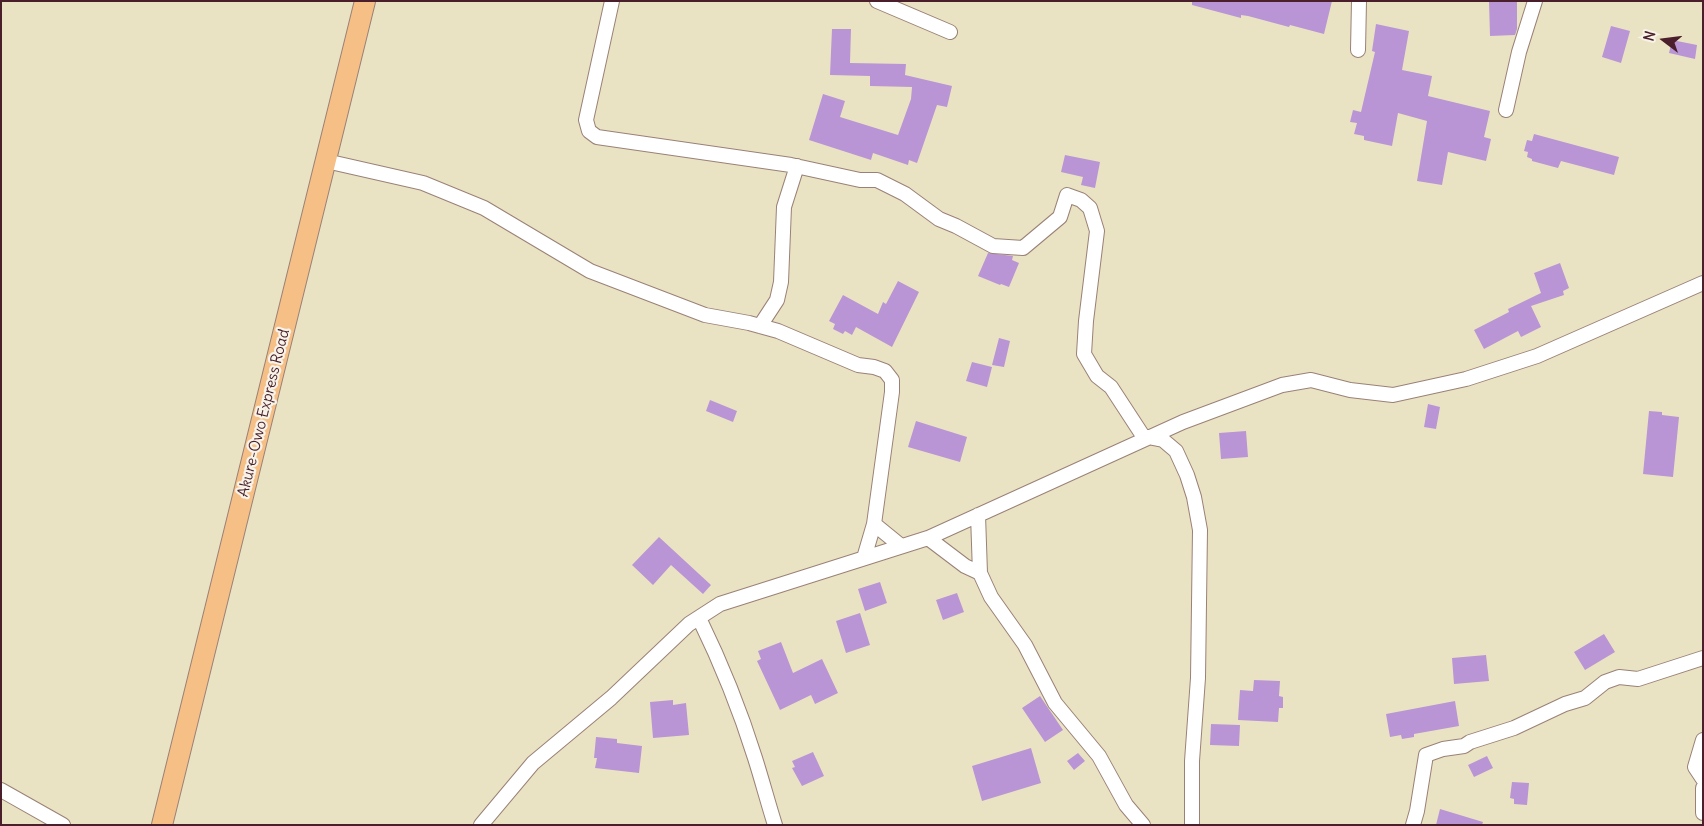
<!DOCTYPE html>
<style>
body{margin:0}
#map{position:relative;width:1704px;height:826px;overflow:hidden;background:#eae3c3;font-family:Delius,sans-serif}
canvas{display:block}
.frame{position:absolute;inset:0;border:2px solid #4a1f2b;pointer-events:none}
.north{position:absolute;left:1639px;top:15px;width:50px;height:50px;-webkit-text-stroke:4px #f7f3e8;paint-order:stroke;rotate:285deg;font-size:14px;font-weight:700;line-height:20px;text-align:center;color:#4a1f2b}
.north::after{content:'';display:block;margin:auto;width:18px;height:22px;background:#4a1f2b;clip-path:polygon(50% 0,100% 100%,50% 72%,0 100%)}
</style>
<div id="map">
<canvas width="1704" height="826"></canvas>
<div class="frame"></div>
<div class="north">N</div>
</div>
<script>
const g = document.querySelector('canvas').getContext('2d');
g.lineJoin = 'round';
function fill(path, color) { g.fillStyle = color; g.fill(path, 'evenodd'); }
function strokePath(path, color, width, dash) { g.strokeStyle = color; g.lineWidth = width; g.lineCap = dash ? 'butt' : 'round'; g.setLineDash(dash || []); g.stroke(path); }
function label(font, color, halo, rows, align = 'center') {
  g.font = font + ' Delius,sans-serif'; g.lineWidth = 4.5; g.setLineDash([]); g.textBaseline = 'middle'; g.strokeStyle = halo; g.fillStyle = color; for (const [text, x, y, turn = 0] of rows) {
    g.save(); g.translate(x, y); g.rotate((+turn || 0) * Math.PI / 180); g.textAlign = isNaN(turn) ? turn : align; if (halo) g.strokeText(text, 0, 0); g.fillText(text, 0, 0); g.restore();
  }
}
fill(new Path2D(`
 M1192,1h140l-8,33 -34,-9 -1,2 -41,-11 -7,-1v3l-49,-13z
 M1489,1h28v28l-2,6 -25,1z
 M1376,24l33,7 -7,39 30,6 -4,20 62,15 -6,26 7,2 -5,22 -38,-9 -6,33 -25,-4 10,-60 -29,-8 -6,33 -28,-6v-4l-10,-2 3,-11 -7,-1 3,-12 8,2 14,-60 -3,-1z
 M1611,26l19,5 -9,32 -19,-6z
 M832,29h19l-1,34 56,1 -1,11 47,11 -5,21 -10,-2 -20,58 -8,-3 -1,5 -35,-12 -2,7 -62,-20 14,-46 22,7 -5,16 58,18 13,-36 1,-12 -42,-1v-10l-40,-1z
 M1672,40l25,5 -2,14 -26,-6z
 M1534,134l85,23 -5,18 -53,-14 -3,7 -26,-7v-2l-5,-2 1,-5 -4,-1 3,-11 5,1z
 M1065,155l35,7 -5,26 -14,-3 2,-8 -22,-5z
 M988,253l25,3 -1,4 7,3 -10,24 -8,-3 -1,1 -22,-9z
 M1560,263l9,25 -6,3 1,4 -33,11 10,21 -20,10 -3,-6 -34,18 -10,-19 35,-18 -1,-3 33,-16 -7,-20z
 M898,281l21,11 -27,55 -36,-20 -4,8 -7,-4 -2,3 -10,-5 2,-5 -6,-3 14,-26 35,19 5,-12 3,2z
 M999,338l11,3 -6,26 -12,-2z
 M972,362l20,5 -5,20 -21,-6z
 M710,400l27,11 -4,11 -27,-11z
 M1428,404l12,3 -4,22 -12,-2z
 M1649,411l13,1v3l17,2 -6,60 -30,-3z
 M916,421l51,16 -7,25 -52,-15z
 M1246,431l2,26 -27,2 -2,-26z
 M659,537l52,48 -8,9 -32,-29 -18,20 -21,-20z
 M880,582l7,21 -22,8 -7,-22z
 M957,593l7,19 -21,8 -7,-20z
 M860,613l10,32 -24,8 -10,-32z
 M1604,634l11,18 -30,18 -11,-18z
 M781,642l12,31 29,-14 16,34 -23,11 -4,-9 -31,15 -23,-49 4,-2 -3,-8z
 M1486,655l3,26 -35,3 -2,-26z
 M1254,680l26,1 -1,15 4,1v11h-4l-1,14 -40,-2 2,-30 13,1z
 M1040,696l23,34 -18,12 -23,-34z
 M673,700v5l13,-2 3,32 -36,3 -3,-36z
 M1455,701l4,25 -45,8v3l-12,2 -1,-4 -11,2 -4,-23z
 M1211,724l29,1 -1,21 -29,-1z
 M596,737l21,2v4l25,3 -3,27 -44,-5 2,-10h-3z
 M1031,748l10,35 -59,18 -10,-35z
 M813,752l11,24 -22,10 -10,-18 3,-1 -3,-6z
 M1078,753l7,8 -11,9 -7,-9z
 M1487,756l6,12 -19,9 -6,-12z
 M1512,782l17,1 -2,22 -13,-1v-5l-4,-1z
 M1440,809l43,13 -1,3h-46z`), '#b995d6');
const minor = new Path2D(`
 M612,1l-26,119 3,11 8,6 194,28 69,15h17l28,14 34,25 17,7 37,20 30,2 37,-31 7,-22 14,5 9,8 7,23 -11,90 -2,33 13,22 14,11 32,49 20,4 13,11 11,24 7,22 6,33 -2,148 -6,83v64
 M877,1l73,31
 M1358,50l1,-49
 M1506,110l13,-58 16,-51
 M326,161l97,22 61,25 106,63 115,44 44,8 29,8 80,34 16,2 11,4 7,9v12l-18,132 27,22
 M760,326l17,-26 4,-18 3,-75 13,-41
 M978,515l2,58 11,24 34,48 30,58 44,53 27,49 17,20
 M928,538l37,28 15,7
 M864,558l10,-34
 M699,618c22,45 41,92 56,140 7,22 13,45 20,67
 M1703,740l-8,27 8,12
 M1703,788v25
 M1,790l62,35
 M481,825l52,-62 78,-65 78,-74 31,-20 208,-66 255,-116 99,-37 29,-5 39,10 43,5 73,-16 71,-23 166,-73
 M1413,825l4,-14 9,-56 17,-6 21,-3 6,-4 44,-14 51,-24 20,-6 20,-16 14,-5 19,2 65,-21`);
const highway = new Path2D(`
 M162,825l203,-824`);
strokePath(minor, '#9a8177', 16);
strokePath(highway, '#9a8177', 22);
strokePath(minor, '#fff', 14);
strokePath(highway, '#f5bf86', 20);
label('15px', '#4a1f2b', '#f7f3e8', [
 ["Akure-Owo Express Road",264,413,-76]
]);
</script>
